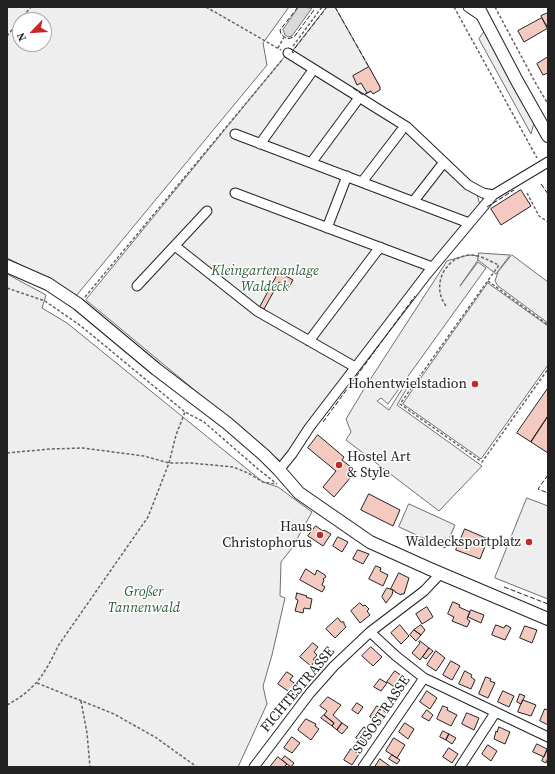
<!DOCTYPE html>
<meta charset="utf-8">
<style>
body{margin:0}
#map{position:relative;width:555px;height:774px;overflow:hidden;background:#fff;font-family:"Source Serif 4",serif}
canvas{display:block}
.frame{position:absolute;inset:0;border:8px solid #222;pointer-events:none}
.north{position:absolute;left:12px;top:12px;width:40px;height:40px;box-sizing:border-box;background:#fff;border:1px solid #a7a7a7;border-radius:50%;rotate:245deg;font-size:11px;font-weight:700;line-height:16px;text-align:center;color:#222}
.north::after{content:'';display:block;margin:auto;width:14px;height:18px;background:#c62828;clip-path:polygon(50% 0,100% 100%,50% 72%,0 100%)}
</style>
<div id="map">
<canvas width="555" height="774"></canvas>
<div class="frame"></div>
<div class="north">N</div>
</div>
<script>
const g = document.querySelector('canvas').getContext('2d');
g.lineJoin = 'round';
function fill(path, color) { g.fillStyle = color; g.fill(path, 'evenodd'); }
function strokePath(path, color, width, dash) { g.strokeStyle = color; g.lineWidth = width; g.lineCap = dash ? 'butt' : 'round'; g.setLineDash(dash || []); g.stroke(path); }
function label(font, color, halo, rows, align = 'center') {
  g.font = font + ' "Source Serif 4",serif'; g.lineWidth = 3; g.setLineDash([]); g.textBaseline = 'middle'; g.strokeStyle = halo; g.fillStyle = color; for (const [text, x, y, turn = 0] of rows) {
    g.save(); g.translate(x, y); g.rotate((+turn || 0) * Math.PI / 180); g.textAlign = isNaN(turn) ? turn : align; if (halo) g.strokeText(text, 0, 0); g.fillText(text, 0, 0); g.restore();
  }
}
const green = new Path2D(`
 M7,7h282l-26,36 4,22 -191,231 -18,-12 -51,-26zM20,20h24v24h-24z
 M327,7h8l45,80 -17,8 -71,-43z
 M288,53l119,74 70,67 4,15 -189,245 -12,7 -194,-161z
 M469,255l10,1 -1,4 -18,26 18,-24 8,6 -98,136 -7,-6 -4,3 12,9 18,-29 3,2 -13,22 85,61 -43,45 -93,-71 5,-8 -5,-13 18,-30 83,-128z
 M512,255l36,27v41l-50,-37 -3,-5 3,-9z
 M7,274l39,21 -4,13 25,15 196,159 15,5 34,25 -20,36 -11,14 -1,34 5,2 -13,57 -9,31 4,18 -29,63h-231z
 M488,283l60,43v39l-67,94 -78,-55z
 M527,498l21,8v93l-53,-21z`);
fill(green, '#eee');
strokePath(green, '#6f6f6f', 1);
const parking = new Path2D(`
 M488,27l48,88 -5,19 -52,-95z
 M479,253l31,2 -14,19 -18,-14z
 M409,504l46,21 -10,23 -46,-21z`);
fill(parking, '#ededed');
strokePath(parking, '#6f6f6f', 1);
const water = new Path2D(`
 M299,7l13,1 -20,28 -4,1 -3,-2 -2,-5z`);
fill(water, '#d9d9d9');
strokePath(water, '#6f6f6f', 1);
const building = new Path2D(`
 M548,13v14l-1,1 -6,-12z
 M542,18l6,10 -24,14 -6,-11z
 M548,57v16l-5,2 -6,-11z
 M369,67l11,20v3l-7,4 -2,-3 -4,2 -6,-10 -4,2 -4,-9z
 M521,190l10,16 -30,19 -10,-16z
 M279,272l14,8 -4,7 -10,-5 -15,27 -4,-2z
 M548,388v28l-17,26 -14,-9z
 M548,416v37l-17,-11z
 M318,435l26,22 -2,3 14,11 -22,26 -11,-10 13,-16 -28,-23z
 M369,494l31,16 -7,16 -32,-16z
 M316,526l7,5 1,-1 7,4 -8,12 -15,-10z
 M465,529l23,10 -8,20 -24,-9z
 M338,537l10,5 -6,10 -9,-6z
 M358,550l11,4 -6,10 -10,-5z
 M376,566l5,2 -1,3 8,4 -5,11 -14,-7z
 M306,569l9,6 2,-5 8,5 1,2 -3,2 1,1 -2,5 3,2 -3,5 -22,-12z
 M399,573l10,5 -5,16h-3v1l-6,-3v-1l-4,-2z
 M387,588l6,2 -1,5 -6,8 -4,-6z
 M297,593l10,3 -1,1 6,2 -2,10 -6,-1 -1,5 -8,-2 3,-11 -2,-1z
 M453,602l7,3 -1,2 11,5 -3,7 3,2 -3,6 -15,-6 2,-4 -6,-3z
 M360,603l3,3 2,-1 4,4 -2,2 3,4 -10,8 -9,-12z
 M427,607l6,10 -11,7 -6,-10z
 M471,610l13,5 -3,8 -13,-6z
 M338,618l3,4h3v2l2,3 -11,11 -9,-9z
 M400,625l9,11 -8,8 -10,-11z
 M421,625l4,5 -4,5 -7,-5z
 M496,625l8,3 2,-3 5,3 -6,12 -13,-5z
 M525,626l12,4 -5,13 -12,-5z
 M414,630l7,5 -5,6 -6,-6z
 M420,641l9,7 -9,12 -8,-7 8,-10 -1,-1z
 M313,643l5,4 -4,5 3,3 -4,5 2,1 -4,5 -11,-9z
 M371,647l11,10 -9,9 -11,-10z
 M429,648l4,3 -7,8 -3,-2z
 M436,651l9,7 -9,13 -9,-6z
 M451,661l9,5 -8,14 -9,-5z
 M395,671l14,10 -7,11 -15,-10z
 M465,671l7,4 -1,2 4,3 -4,9 -12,-5z
 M287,672l6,4 -3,4 11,8 -6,8 -17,-12z
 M486,677l5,2 -1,2 5,2 -7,15 -9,-4z
 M380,679l7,4 -6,8 -7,-4z
 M427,691l10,7 -7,11 -10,-7z
 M503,691l11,5 -5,11 -11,-5z
 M520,694l5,2 -4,8 -4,-2z
 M328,697l13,8 -8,10 9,8 -5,7 -5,-4 2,-3 -10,-8 3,-4 -7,-5z
 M523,700l13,5 -5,11 -13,-4z
 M357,703l6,4 -5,7 -6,-4z
 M377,706l10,7 -7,11 -10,-7z
 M443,706l5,2 -1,2 10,5 -6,11 -14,-7z
 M545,709l3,1v15l-8,-4z
 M427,710l6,5 -4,6 -7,-4z
 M467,713l12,5 -5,12 -12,-6z
 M324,715l10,8 -2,3 -11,-8z
 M306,719l10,5 -1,2 4,3 -8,11 -13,-10z
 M342,723l6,4 -6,7 -5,-4z
 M405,723l9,6 -6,10 -9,-7z
 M364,727l9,6 -7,11 -10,-6z
 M499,727l11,5 -5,12 -11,-5 2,-8 1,1z
 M443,731l6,3 -3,6 -6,-3z
 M449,734l7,4 -4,6 -6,-4z
 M292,737l8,6 -8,10 -8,-5z
 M394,738l11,7 -8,13 -11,-7z
 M537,744l10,5 -3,8 -11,-5z
 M488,745l9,6 -6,10 -9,-7z
 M449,748l9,6 -6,9 -9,-6z
 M351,749l8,5 -7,11 -8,-5z
 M547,751h1v7l-2,5 -4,-2z
 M392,755l8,5 -3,4 -8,-5z
 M285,756l9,7 -3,4 -9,-7z
 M278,757l9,7 -3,3h-14z
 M380,759l11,8h-16z`);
fill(building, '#f3c9c0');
strokePath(building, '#222', 1);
const minor = new Path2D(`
 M468,7l15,10
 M288,53l119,74 61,58 15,8 10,2
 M235,134l234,89
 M260,144l51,-71
 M311,163l45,-61
 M362,182l39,-51
 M235,193l197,74
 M413,202l28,-36
 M327,228l20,-52
 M175,246l82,65 98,56
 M137,286l70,-75
 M309,341l71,-94
 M279,470l13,-16 17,-26 118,-154 66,-79 55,-33
 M370,632l26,24 28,22 124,59
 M254,767l56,-74 24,-27 36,-34 54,-41 17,-18
 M363,767l61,-89
 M460,767l35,-54`);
const major = new Path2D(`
 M478,7l39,74 31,55
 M7,266l41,18 30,20 78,65 71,54 37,32 15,15 20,23 71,49 60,27 118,50`);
strokePath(minor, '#222', 11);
strokePath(major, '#222', 14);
strokePath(new Path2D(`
 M206,7l75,43
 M454,7l83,151
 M495,7l40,75 13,22
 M20,20l11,-13
 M7,36l13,-16
 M293,46l29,-39
 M278,48l6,-11
 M527,193l12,23 9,6
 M488,281l60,44
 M7,288l38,13 36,25 104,86 19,10 54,47 19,15
 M85,297l197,-237
 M446,306c-15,-20 -2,-49 24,-51 11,0 19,6 29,10l-99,139 82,58 66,-93
 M7,453l43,-4 33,-1 61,8 25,7h22l42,4 15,6 15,9 14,2
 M37,683l77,31 41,23 42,30
 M81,701l6,32 3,34
 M7,705c28,-15 38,-31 51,-59l90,-129 21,-54 7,-28 9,-23`), '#646464', 1.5, [3, 2]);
strokePath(minor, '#fff', 9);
strokePath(major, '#fff', 12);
strokePath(new Path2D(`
 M298,7l-18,23 1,4 6,5 7,-2 20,-27v-3
 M335,7l34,60
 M294,53l-2,-1 35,-45
 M353,88l10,7 4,-2
 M541,184l7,10
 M487,207l27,-17
 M323,422l92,-126
 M548,475l-10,14 10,4
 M504,587l44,17`), '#222', 1, [5, 2]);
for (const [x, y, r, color] of [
 [475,384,4,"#c62828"],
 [339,465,4,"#c62828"],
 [320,535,4,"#c62828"],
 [529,542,4,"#c62828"]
]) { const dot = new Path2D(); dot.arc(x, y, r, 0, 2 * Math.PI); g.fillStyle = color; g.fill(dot); strokePath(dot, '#fff', 1.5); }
label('italic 14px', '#2f5e38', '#fff', [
 ["Kleingartenanlage",265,271],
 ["Waldeck",265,287],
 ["Großer",144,592],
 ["Tannenwald",144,608]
]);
label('14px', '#222', '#fff', [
 ["Hohentwielstadion",467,384],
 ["Hostel Art",347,457,"left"],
 ["& Style",347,473,"left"],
 ["Haus",312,527],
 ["Christophorus",312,543],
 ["Waldecksportplatz",521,542]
], 'right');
label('14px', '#222', '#fff', [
 ["FICHTESTRASSE",298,690,-50],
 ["SUSOSTRASSE",382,715,-56]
]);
</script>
